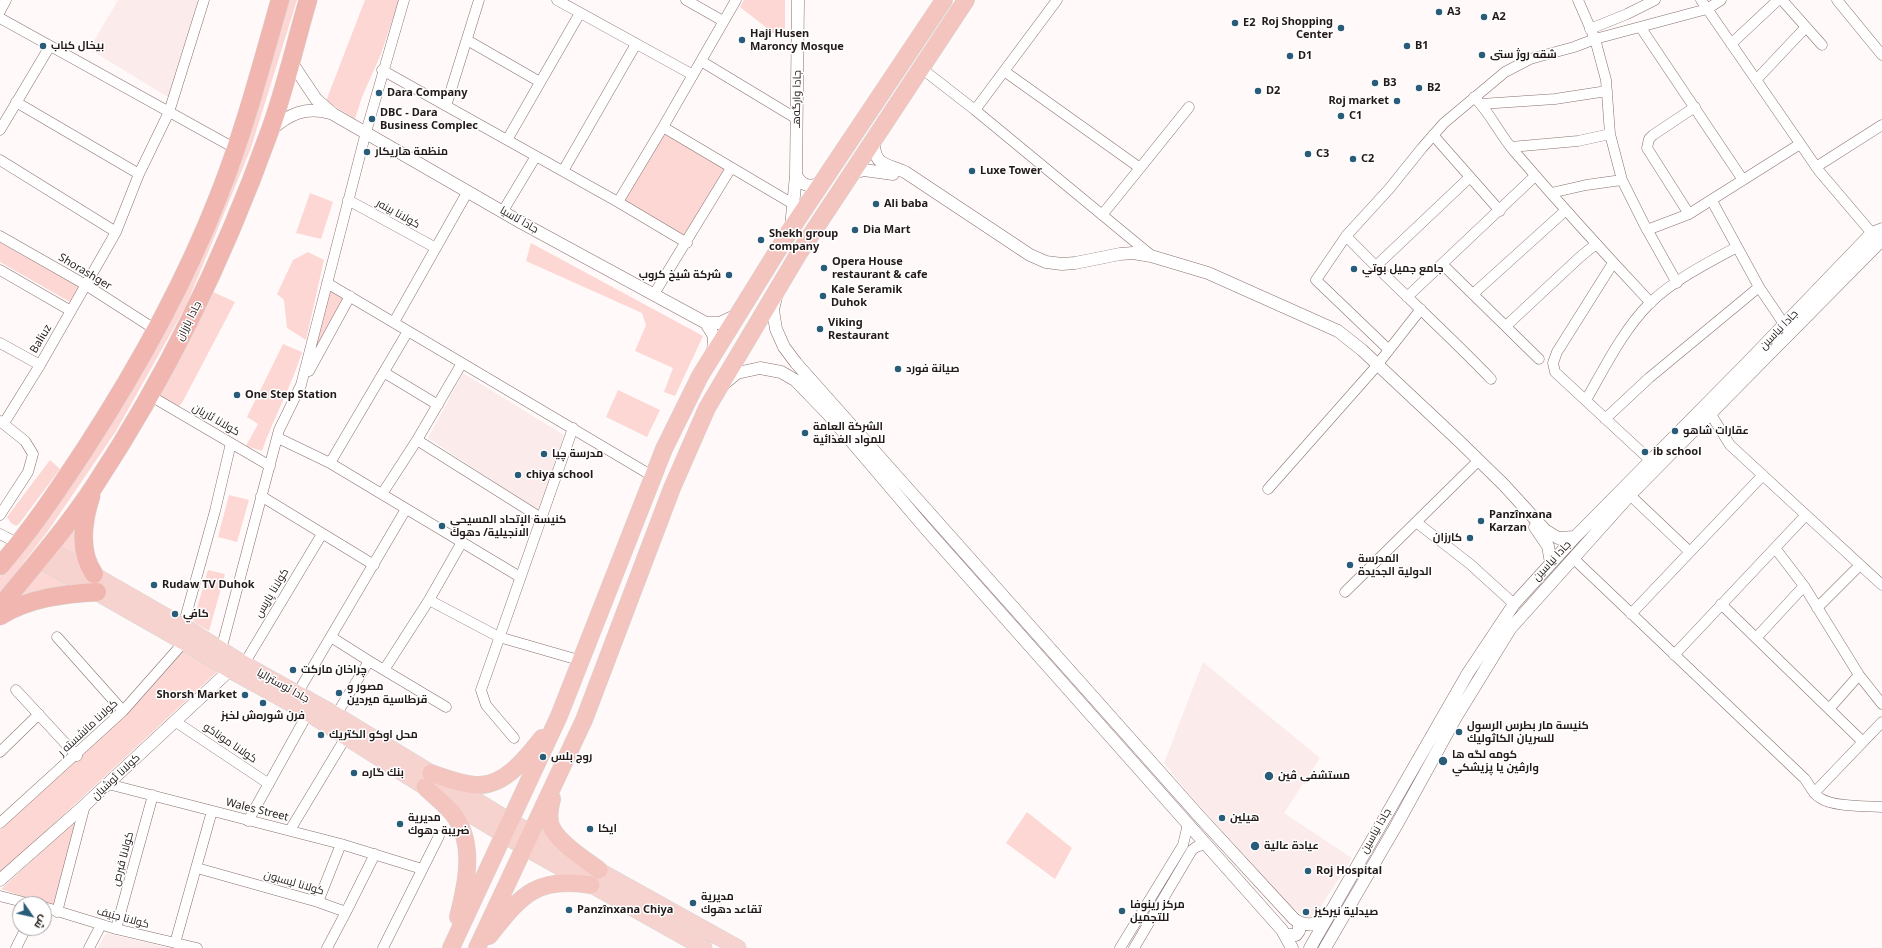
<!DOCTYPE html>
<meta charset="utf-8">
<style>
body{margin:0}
#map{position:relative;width:1882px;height:948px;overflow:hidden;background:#fffaf9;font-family:"Noto Sans",Cairo,sans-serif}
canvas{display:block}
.north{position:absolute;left:12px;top:896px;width:40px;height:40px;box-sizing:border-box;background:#fff;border:1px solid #a7a3a3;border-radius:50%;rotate:124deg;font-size:11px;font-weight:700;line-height:16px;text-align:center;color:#231a19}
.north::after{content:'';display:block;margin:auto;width:14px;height:18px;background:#295c79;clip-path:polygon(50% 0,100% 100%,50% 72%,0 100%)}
</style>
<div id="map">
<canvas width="1882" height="948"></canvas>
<div class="north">ش</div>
</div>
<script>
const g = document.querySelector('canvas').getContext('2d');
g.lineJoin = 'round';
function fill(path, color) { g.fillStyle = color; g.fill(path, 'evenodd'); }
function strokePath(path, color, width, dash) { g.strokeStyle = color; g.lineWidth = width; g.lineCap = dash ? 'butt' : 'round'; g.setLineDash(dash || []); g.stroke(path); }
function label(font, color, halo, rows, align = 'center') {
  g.font = font + ' "Noto Sans",Cairo,sans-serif'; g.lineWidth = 3; g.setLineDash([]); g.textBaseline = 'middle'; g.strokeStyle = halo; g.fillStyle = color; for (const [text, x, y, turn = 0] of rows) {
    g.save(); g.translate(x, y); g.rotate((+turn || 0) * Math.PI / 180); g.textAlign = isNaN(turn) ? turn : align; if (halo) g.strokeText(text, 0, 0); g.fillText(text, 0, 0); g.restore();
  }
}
fill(new Path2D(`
 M118,0h80l-27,99 -82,-50z
 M463,373l101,62 -24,77 -112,-74z
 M1203,662l117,96 -36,55 68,45 -36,56 -7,4 -17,-10 -104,-115 -24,-30z
 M106,933l64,15h-72z`), '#fbeceb');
fill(new Path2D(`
 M287,0h10l-46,148 -65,158 -70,125 -68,100 -48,62v-16l36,-47 130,-209z
 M365,0h34l-18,54 -19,43 -7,22 -29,-18z
 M744,0h41v36h-8l-37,-29z
 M663,127l68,41 -44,75 -69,-41z
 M310,193l23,9 -12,37 -25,-6z
 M0,242l80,44 -10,16 -70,-40z
 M531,243l172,93 -28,60 -11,-4 9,-24 -38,-17 11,-26 -4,-12 -116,-52z
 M308,252l16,8 -18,80 -19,-12 -3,-28 -7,-6 16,-34z
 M327,283l23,13 -49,89z
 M209,290l26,12 -53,101 -3,3 -25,-12z
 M283,344l19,8c-11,35 -28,65 -40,99l-16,-5 12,-22 -11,-7z
 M618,390l42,20 -13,27 -41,-20z
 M50,460l10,9 -41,55 -3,2 -5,-3 -4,-6z
 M229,495l20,5 -12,42 -19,-5z
 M86,507l1,59 -31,-19z
 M41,565l44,25 -81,22z
 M208,570l17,4 -16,57 -16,-9z
 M183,648l36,22 -219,204v-44l120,-111 24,-24z
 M1027,812l45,36 -17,31 -49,-36z
 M77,819l-23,88 -53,-18z`), '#fcd7d3');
const minor = new Path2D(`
 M557,0l136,75
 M686,0l37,21
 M1578,0l17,39 11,41 4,54 12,46 22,44 33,59
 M1701,0l118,171 57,67
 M1782,0l40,45
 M1837,0l45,55
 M0,11l6,-11
 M0,18l236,131
 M1641,28l102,152
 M1590,29l37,-15 28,-14
 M467,40l73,42
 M1731,44l47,-44
 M701,61l96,58
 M921,68l54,42 177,146
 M382,70l236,132 69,41
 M1004,71l136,97 -38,47
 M1756,80l50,-53
 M1474,97c16,15 25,37 40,54 44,51 90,102 137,152
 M16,102l123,72
 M1481,104l74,-5 52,-8
 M446,106l33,-106
 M975,110l82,-110
 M663,127l130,77
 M0,130l50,-84
 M1433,135l67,76
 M507,140l73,-127
 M1511,147l67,-6 32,-7
 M0,160l116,72
 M1816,167l66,-42
 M1140,168l49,-61
 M563,171l73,-127
 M1551,193l35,-8 36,-5
 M348,200l88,48
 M1712,201l47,86 25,37
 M618,202l45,-75 73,-127
 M503,211l33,-55
 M1689,214l-42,-66 2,-9 4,-4 42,-28
 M1647,230l42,-16 111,-70
 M0,236l86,49 70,45
 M1346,236c47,49 98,94 145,143
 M1613,263l-56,89 -4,11 2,9 95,88
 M1442,264l97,95
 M1376,266l94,-89
 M0,270l71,41
 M327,283l327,194
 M654,294l77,-126
 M1473,294l93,-84
 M1407,297l128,-121
 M394,322l74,-131
 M1506,326l74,-69 16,-13
 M0,343l40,22 76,-133 23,-58 30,-62 35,-112
 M1389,350l-73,-70 30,-44 43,-47 33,-41 22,-25 61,-51 25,-13 44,-12 21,-8 112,-30 14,-9
 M309,371l41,-75
 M385,373l53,32
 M149,395l121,71
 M1586,400c19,-33 37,-70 64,-97 24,-23 57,-40 87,-56
 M1710,413l20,32 152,140
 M1605,419l44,-41 110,-91
 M0,421l25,20 8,13 -5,18 -28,43
 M4,423l36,-58
 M278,438l52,25 190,114
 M417,440l124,78
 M330,463l78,-132
 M1268,489l106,-120 47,-60
 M382,494l35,-54 45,-77
 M1630,495l60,57
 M261,496l113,69
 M1416,522l54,42 44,40
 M0,534l19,10
 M1775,548l29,38 55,89 23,29
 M1573,558l232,221c5,7 8,15 15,19 13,9 46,8 62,9
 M1345,592l131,-129
 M429,600l70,37 83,24
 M1721,604l142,138
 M1817,608l43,-43
 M1631,614l132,-139
 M183,626l32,-115 16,-68
 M57,637l66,74
 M331,637l38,24 -33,54
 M1756,638l48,-52
 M221,650l58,-220 22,-45 65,-253 38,-132
 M1674,655l132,-140
 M369,661l77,46
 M244,664l78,-130
 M384,670l45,-70 33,-58
 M16,690l61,66
 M297,694l109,-185
 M1829,709l30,-34
 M176,722l93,62
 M514,738l-28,-33 -5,-15 92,-262
 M0,752l39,-38
 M108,784l233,60 81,25
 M1814,793l68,-71
 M248,821l60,-108
 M0,823l123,-112 61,-69
 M290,830l56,-93
 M197,868l121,34 28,10 -19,36
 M0,896l31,8
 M318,902l23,-58
 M44,907l72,22 81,19
 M57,912l28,-107
 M346,912l29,-58
 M116,929l37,-134
 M175,943l37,-132
 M16,948l10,-20
 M89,948l12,-23
 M383,948l56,-112
 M1120,948l63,-103 5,-21
 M1134,948l58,-98 4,-3 10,-3`);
const tertiary = new Path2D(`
 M290,60l26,39 17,15 189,109 184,100 8,13 -1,17
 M271,130c18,-16 35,-24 59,-17
 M874,139c-1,28 12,24 31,33l125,83 16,7 16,2 13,-1 45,-9 13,-1 18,3 57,17 130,58 24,19 98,92 44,43 41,45 13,8 17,-1
 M853,173l11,-3 29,4
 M796,175c6,11 14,13 26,8
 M791,227l5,-52 2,-175
 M776,297l-3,13 3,19 8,18 12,16 403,453 95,103c11,8 22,7 33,-2
 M706,323h14l17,-8
 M725,383l12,-10 23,-5 21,4 14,8 33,34 98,115 356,401 10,18
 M1535,527l13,19 3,17
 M0,880l85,-75 145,-135
 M1286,935h10l3,-4v-8
 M1310,948l158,-275 46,-69 61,-67 171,-173 126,-131 10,-4
 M1325,948l71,-122 60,-109 54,-88 120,-134 252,-255`);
const primary = new Path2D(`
 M704,948l-180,-101 -99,-60 -117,-74 -78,-43 -46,-28 -130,-74 -7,-4 1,-7 8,-4 127,73 61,38 92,51 174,106 228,127`);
const trunk = new Path2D(`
 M431,773c15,5 29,11 45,12 28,2 50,-27 66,-47
 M425,787c10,10 23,19 31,31 19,29 10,67 2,99
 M552,799c-2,8 -4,19 -1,27 6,16 35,34 48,44
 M489,936c32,-40 46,-60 102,-51
 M451,948l108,-232 105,-267 36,-73 91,-147 153,-229
 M477,948l107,-228 88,-232 35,-80 92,-155 167,-253`);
const motorway = new Path2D(`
 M91,496c-8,25 -13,55 3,78
 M0,566c32,-37 58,-76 85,-117 52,-80 99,-164 134,-254 25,-63 42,-129 61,-195
 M0,607c32,-40 67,-79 95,-122 72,-109 130,-230 174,-352 16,-43 26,-89 39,-133
 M0,616c29,-18 63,-22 97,-24`);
strokePath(minor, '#88716e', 11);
strokePath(tertiary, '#88716e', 13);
strokePath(primary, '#d7d6d6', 17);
strokePath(trunk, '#d7d6d6', 18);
strokePath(motorway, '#d7d6d6', 19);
strokePath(minor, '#fff', 10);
strokePath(tertiary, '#fff', 12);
strokePath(primary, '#f7d3cf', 16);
strokePath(trunk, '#f4c4bf', 17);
strokePath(motorway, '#f1b6af', 18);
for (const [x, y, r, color] of [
 [1439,12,4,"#295c79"],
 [1484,17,4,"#295c79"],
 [1235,23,4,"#295c79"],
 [1341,28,4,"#295c79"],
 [742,40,4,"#295c79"],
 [43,46,4,"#295c79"],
 [1407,46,4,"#295c79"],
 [1482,55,4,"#295c79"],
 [1290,56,4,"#295c79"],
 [1375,83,4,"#295c79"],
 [1419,88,4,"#295c79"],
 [1258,91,4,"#295c79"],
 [379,93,4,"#295c79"],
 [1397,101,4,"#295c79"],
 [1341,116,4,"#295c79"],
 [372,119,4,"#295c79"],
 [367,152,4,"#295c79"],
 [1308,154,4,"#295c79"],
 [1353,159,4,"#295c79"],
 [972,171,4,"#295c79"],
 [876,204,4,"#295c79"],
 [855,230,4,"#295c79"],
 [761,240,4,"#295c79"],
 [824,268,4,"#295c79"],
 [1354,269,4,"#295c79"],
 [729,275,4,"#295c79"],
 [823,296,4,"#295c79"],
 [820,329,4,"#295c79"],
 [898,369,4,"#295c79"],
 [237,395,4,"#295c79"],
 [1675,431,4,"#295c79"],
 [805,433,4,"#295c79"],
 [1645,452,4,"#295c79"],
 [544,454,4,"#295c79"],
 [518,475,4,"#295c79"],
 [1481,521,4,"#295c79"],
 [442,526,4,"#295c79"],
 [1470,538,4,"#295c79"],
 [1350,565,4,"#295c79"],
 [154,585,4,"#295c79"],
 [175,614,4,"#295c79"],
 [293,670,4,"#295c79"],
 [339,693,4,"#295c79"],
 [245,695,4,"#295c79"],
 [263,703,4,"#295c79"],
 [1459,732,4,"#295c79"],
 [321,735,4,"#295c79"],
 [543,757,4,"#295c79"],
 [1443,761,5,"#295c79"],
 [354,773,4,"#295c79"],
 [1269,776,5,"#295c79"],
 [1222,818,4,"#295c79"],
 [400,824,4,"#295c79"],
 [590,829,4,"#295c79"],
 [1255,846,5,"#295c79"],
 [1308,871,4,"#295c79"],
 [693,903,4,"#295c79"],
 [569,910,4,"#295c79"],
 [1122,911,4,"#295c79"],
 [1306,912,4,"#295c79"]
]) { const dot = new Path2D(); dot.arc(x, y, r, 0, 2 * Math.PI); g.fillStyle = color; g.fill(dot); strokePath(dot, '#fff', 1.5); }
label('bold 11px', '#231a19', '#fff', [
 ["A3",1447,12],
 ["A2",1492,17],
 ["Roj Shopping",1333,22,"right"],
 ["Center",1333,35,"right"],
 ["E2",1243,23],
 ["Haji Husen",750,34],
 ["Maroncy Mosque",750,47],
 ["بيخال كباب",51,46],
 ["B1",1415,46],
 ["شقه روژ ستى",1490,55],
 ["D1",1298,56],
 ["B3",1383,83],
 ["B2",1427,88],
 ["D2",1266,91],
 ["Dara Company",387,93],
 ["Roj market",1389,101,"right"],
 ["DBC - Dara",380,113],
 ["Business Complec",380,126],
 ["C1",1349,116],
 ["منظمة هاريكار",375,152],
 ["C3",1316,154],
 ["C2",1361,159],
 ["Luxe Tower",980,171],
 ["Ali baba",884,204],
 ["Dia Mart",863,230],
 ["Shekh group",769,234],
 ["company",769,247],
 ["Opera House",832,262],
 ["restaurant & cafe",832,275],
 ["جامع جميل بوتي",1362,269],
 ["شركة شيخ كروب",721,275,"right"],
 ["Kale Seramik",831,290],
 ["Duhok",831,303],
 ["Viking",828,323],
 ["Restaurant",828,336],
 ["صيانة فورد",906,369],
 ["One Step Station",245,395],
 ["الشركة العامة",813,427],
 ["للمواد الغذائية",813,440],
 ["عقارات شاهو",1683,431],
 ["ib school",1653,452],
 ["مدرسة چيا",552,454],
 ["chiya school",526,475],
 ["Panzînxana",1489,515],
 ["Karzan",1489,528],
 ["كنيسة الإتحاد المسيحي",450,520],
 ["الانجيلية/ دهوك",450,533],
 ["كارزان",1462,538,"right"],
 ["المدرسة",1358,559],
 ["الدولية الجديدة",1358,572],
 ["Rudaw TV Duhok",162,585],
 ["كافي",183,614],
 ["چراخان ماركت",301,670],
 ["مصور و",347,687],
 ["قرطاسية ميردين",347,700],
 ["Shorsh Market",237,695,"right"],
 ["فرن شوره‌ش لخبز",263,716,"center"],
 ["كنيسة مار بطرس الرسول",1467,726],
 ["للسريان الكاثوليك",1467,739],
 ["محل اوكو الكتريك",329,735],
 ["كومه لگه ها",1452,755],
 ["وارڤين يا پزيشكي",1452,768],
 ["روج بلس",551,757],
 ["بنك گاره",362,773],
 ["مستشفى ڤين",1278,776],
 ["مديرية",408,818],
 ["ضريبة دهوك",408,831],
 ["هيلين",1230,818],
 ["ايكا",598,829],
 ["عيادة عالية",1264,846],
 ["Roj Hospital",1316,871],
 ["مديرية",701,897],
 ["تقاعد دهوك",701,910],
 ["مركز رينوفا",1130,905],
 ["للتجميل",1130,918],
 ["Panzînxana Chiya",577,910],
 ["صيدلية نيركيز",1314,912]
], 'left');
label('11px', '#231a19', '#fff', [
 ["جادا وارگه‌هـ",797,99,-89],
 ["كولانا بینه‌ر",398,214,29],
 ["جادا ئاسيا",519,220,30],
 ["Shorashger",85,272,31],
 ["جادا بارزان",189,321,-63],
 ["جادا نیاسین",1779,330,-46],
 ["Baliuz",41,339,-59],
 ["كولانا ئاريان",216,420,30],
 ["جادا نیاسین",1552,561,-47],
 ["كولانا پاریس",272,593,-59],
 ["جادا ئوسترالیا",283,686,29],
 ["كولانا مانشسته ر",88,728,-43],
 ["كولانا موناكو",230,743,34],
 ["كولانا ئوشيان",116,777,-43],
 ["Wales Street",257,810,14],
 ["جادا نیاسین",1376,831,-60],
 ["كولانا قبرص",123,859,-75],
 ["كولانا ليسبون",294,883,16],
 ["كولانا جنيف",123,918,15]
]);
</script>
